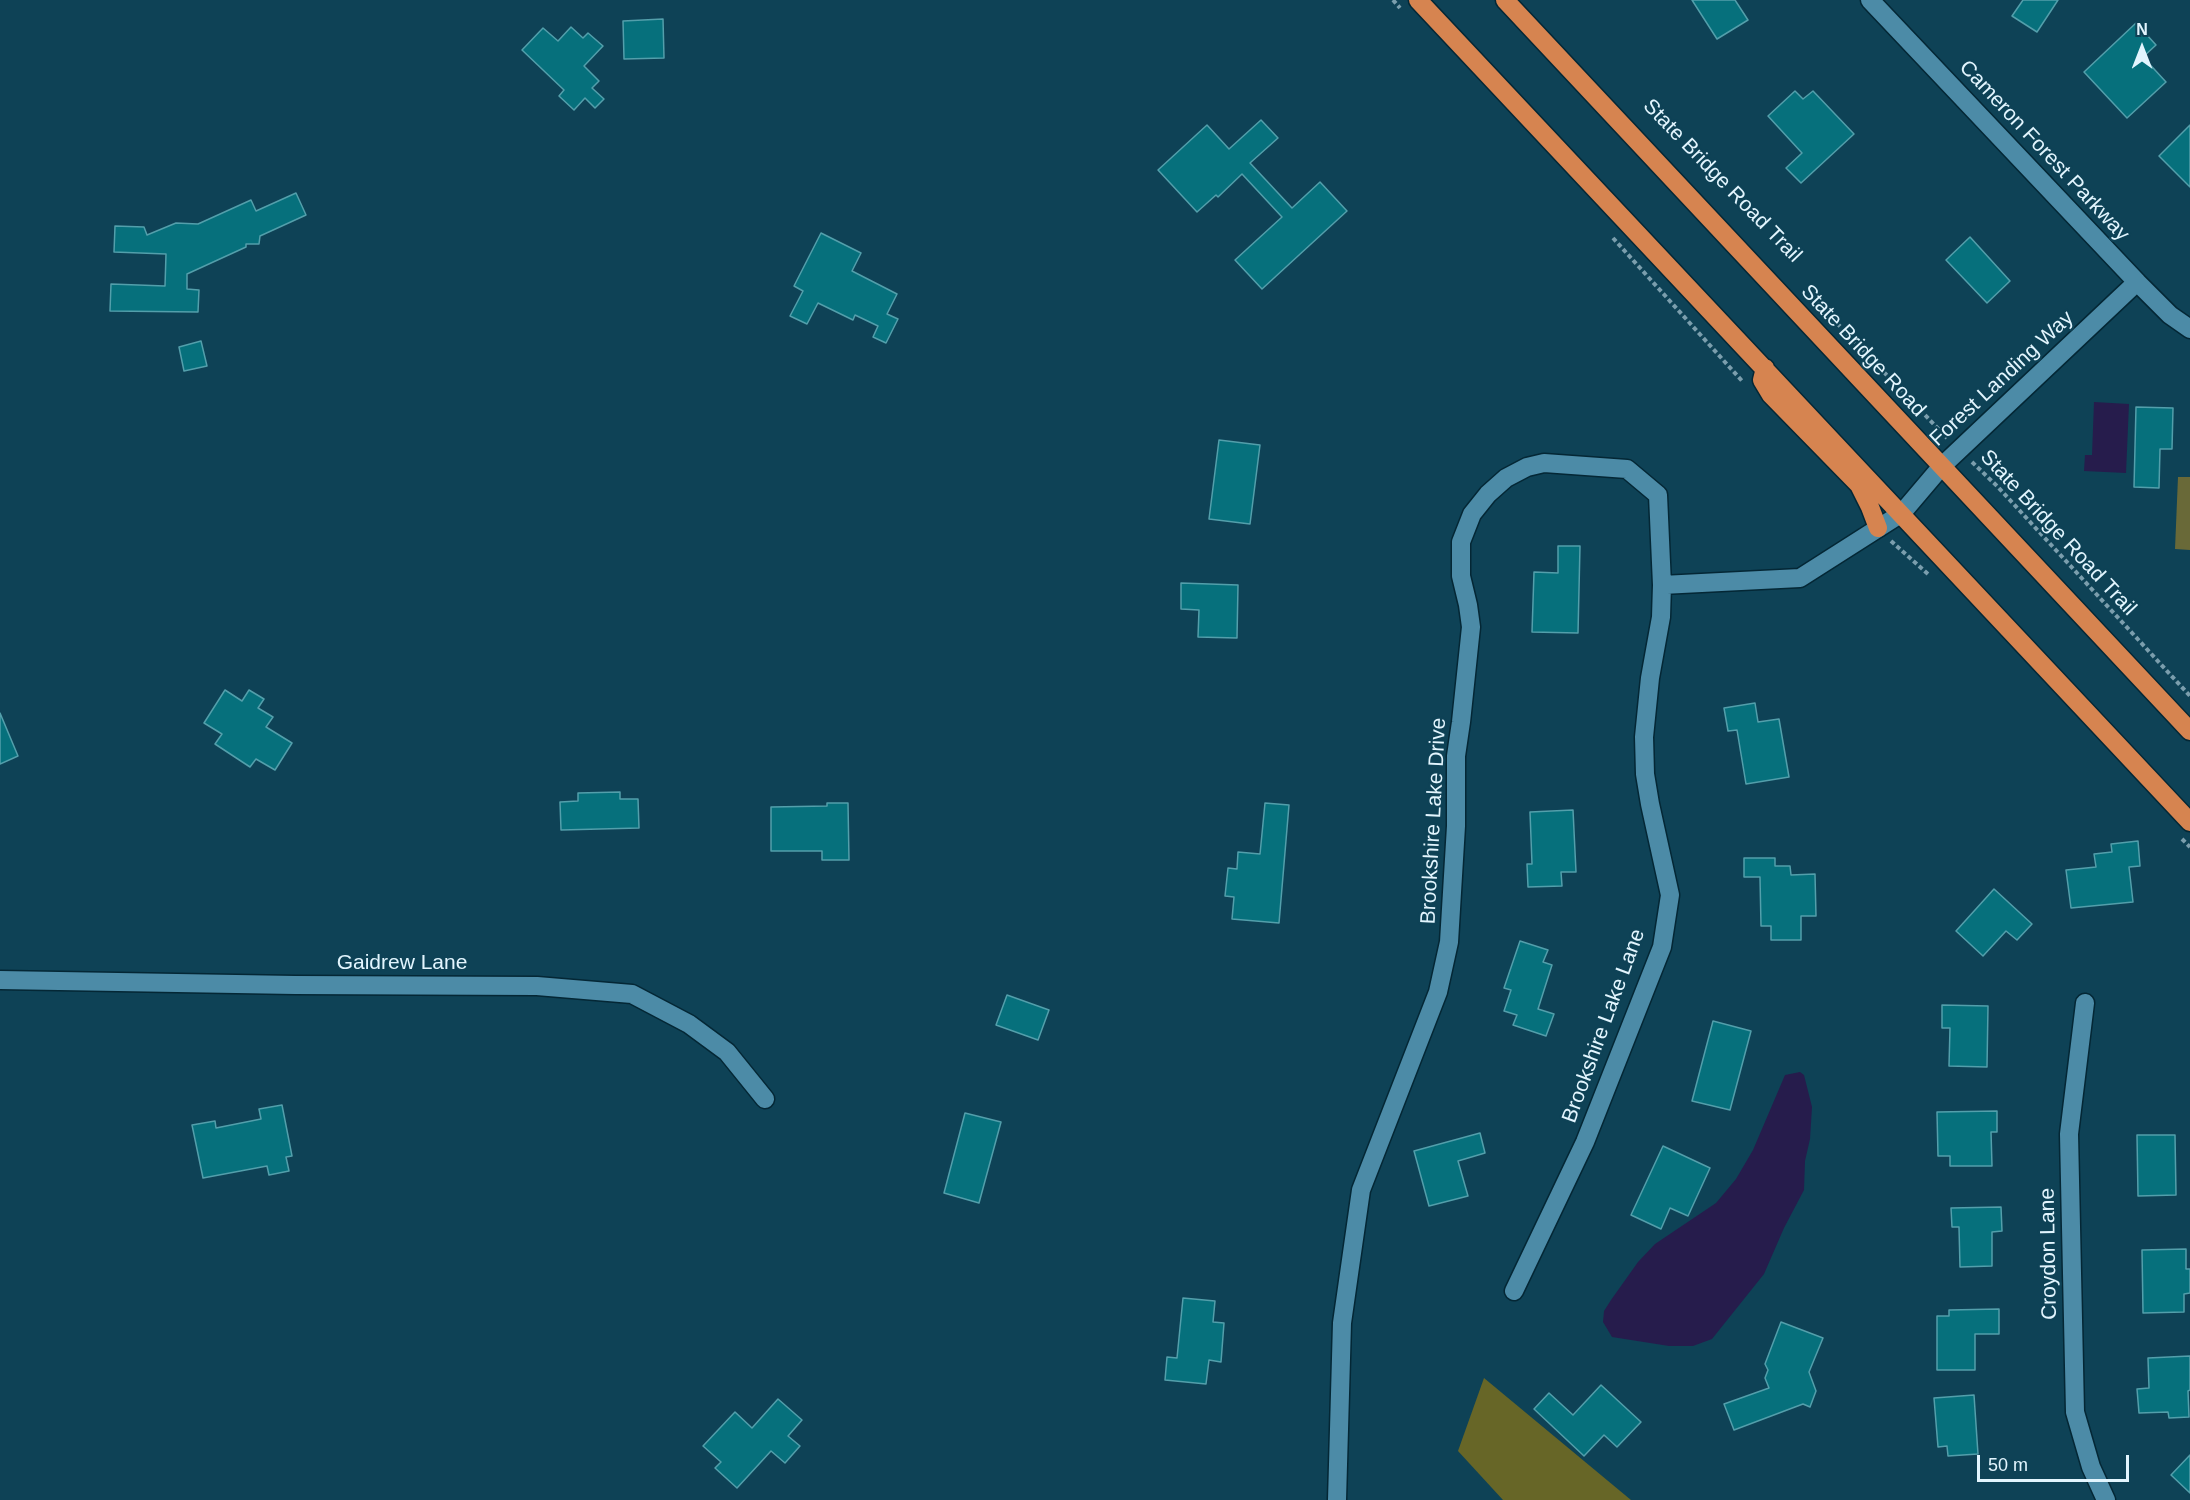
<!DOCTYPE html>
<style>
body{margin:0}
#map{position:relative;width:2190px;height:1500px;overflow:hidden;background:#0e4256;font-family:Helvetica,sans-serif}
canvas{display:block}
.north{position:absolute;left:2112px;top:18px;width:60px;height:60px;-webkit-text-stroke:4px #0e4256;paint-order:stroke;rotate:0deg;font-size:16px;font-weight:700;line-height:24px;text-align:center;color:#e2f5fe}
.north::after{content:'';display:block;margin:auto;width:21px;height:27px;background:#e2f5fe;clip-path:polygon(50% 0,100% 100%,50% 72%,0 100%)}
.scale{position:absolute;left:1977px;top:1455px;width:152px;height:27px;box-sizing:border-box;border:3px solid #e2f5fe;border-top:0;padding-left:8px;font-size:18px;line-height:21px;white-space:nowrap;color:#e2f5fe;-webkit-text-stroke:4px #0e4256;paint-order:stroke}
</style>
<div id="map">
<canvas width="2190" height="1500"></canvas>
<div class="north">N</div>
<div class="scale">50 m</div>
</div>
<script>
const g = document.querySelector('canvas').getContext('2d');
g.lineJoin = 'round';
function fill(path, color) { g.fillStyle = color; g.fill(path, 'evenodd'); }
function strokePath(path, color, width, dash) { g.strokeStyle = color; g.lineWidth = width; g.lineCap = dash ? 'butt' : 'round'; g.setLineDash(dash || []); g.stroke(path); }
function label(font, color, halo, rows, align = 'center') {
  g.font = font + ' Helvetica,sans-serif'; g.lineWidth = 4.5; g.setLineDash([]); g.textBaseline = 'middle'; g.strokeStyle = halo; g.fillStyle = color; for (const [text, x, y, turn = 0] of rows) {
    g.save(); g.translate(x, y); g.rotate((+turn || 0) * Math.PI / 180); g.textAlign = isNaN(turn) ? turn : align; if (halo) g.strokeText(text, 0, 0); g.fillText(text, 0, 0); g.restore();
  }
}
fill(new Path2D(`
 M2178,477h12v73l-15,-1z`), '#696938');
fill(new Path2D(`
 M1484,1378l147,122h-128l-45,-49z`), '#676627');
fill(new Path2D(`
 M2094,402l35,2 -3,69 -42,-2 1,-16h7z
 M1800,1072l4,3 8,32 -2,32 -5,22 -1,29 -20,38 -20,46 -52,65 -19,7h-24l-57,-9 -9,-15 1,-11 7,-11 27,-38 17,-18 61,-41 20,-24 17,-29 32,-75z`), '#261c4c');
const building = new Path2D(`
 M1692,0h43l13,20 -31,19z
 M2023,0h35l-21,32 -25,-16z
 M663,19l1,39 -40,1 -1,-38z
 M2136,23l20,22 -13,12 23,25 -39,36 -43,-46z
 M571,27l12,11 5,-5 15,13 -19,20 15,15 -7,7 12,11 -9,9 -10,-10 -11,12 -15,-14 5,-6 -42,-40 21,-22 15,13z
 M1795,91l8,8 10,-8 41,43 -53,49 -15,-15 16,-15 -34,-37z
 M1261,120l17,18 -28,25 42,45 28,-26 27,29 -85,78 -27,-29 47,-43 -40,-43 -24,23 -2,-2 -19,17 -39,-42 49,-45 22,24z
 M2190,125v62l-31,-31z
 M296,193l10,22 -46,21 -1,8h-13v3l-59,27v15l12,1 -1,22 -88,-1 1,-27 54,2 1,-32 -52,-2 1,-26 29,1 3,8 29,-12 22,1 53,-24 5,11z
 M821,233l40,20 -9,18 45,23 -10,20 11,5 -12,24 -13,-6 5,-11 -23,-11 -2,5 -35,-17 -11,21 -17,-8 13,-25 -9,-5z
 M1970,237l40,44 -23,22 -41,-43z
 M201,341l6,25 -23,5 -5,-24z
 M2136,407l37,1 -1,41h-12l-1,39 -25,-1z
 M1219,440l41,5 -10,79 -41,-5z
 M1558,546h22l-2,87 -46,-1 2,-60 24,1z
 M1181,583l57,2 -1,53 -39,-1 1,-27 -18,-1z
 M225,690l17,11 7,-11 15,9 -6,9 15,9 -7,10 26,16 -17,27 -19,-11 -6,8 -35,-23 7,-10 -18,-11z
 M1755,703l3,19 21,-3 10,58 -43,7 -9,-54 -9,1 -4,-23z
 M0,713l18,43 -18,8z
 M620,792v7h18l1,29 -78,2 -1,-28 18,-1v-8z
 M827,803h21l1,57h-27v-9h-51v-44l56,-1z
 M1265,803l24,2 -10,118 -47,-4 2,-22 -9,-1 3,-28 9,1 1,-17 22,2z
 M1573,810l3,62h-15l1,14 -34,1 -1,-23h5l-2,-52z
 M2138,841l2,25 -11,1 4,35 -62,6 -5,-38 30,-3 -2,-13 18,-2 -1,-8z
 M1744,858h31v8h15l1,9 24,-1 1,42h-15v24h-30v-14h-10l-1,-49h-16z
 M1994,889l38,35 -15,16 -11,-9 -23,25 -27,-25z
 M1520,941l28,9 -5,12 9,3 -14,44 16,5 -8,22 -33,-11 4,-10 -13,-4 7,-21 -7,-2z
 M1007,995l42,15 -11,30 -42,-15z
 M1942,1005l46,1 -1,61 -38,-1 1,-38h-8z
 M1713,1021l38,10 -21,79 -38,-9z
 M282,1105l10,51 -6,1 3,14 -20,4 -2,-9 -64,12 -11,-53 23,-4 1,7 45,-9 -2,-10z
 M1997,1111v21h-6l1,34h-42v-10h-12l-1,-44z
 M965,1113l36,9 -22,81 -35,-10z
 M1480,1133l5,20 -27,8 10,35 -39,10 -15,-55z
 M2137,1135h38l1,60 -38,1z
 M1663,1146l47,22 -22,48 -18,-8 -9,21 -30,-14z
 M2001,1207l1,24 -10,1v34l-32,1 -1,-40h-7l-1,-19z
 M2186,1249v20h4v24l-6,1v18l-41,1 -1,-63z
 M1183,1298l32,3 -2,21 11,1 -3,39 -12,-2 -3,24 -41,-4 2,-23 10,1z
 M1999,1309v25h-24v36h-38v-54h12v-6z
 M1781,1322l42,16 -14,34 7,19 -6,16 -7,-3 -69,26 -10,-26 45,-16 -4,-10 3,-8 -3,-6z
 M2190,1356v34l-2,1 1,26 -20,1 -1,-6 -29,1 -2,-24 12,-1 -1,-30z
 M1601,1385l40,37 -24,25 -13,-12 -20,21 -50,-47 15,-16 24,22z
 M1974,1395l4,59 -30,2 -1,-10 -9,1 -4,-49z
 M778,1399l24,21 -14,16 12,10 -15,17 -14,-12 -34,37 -22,-20 6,-6 -18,-16 32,-34 17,16z
 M2190,1455v38l-19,-18z`);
fill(building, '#06707c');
strokePath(building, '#539fab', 1.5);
const minor = new Path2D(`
 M1870,0l267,282 33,33 20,14
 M0,980l295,5 242,1 95,8 57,30 38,28 38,47
 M2085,1003l-16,131 6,278 16,55 15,33
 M1514,1291l71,-149 77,-195 8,-52 -20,-91 -5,-30 -1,-37 6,-59 11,-61 1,-32
 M1337,1500l5,-177 19,-133 77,-198 11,-50 7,-116v-70l5,-34 10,-95 -3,-22 -7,-29v-34l11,-28 16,-20 18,-16 21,-11 17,-4 83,6 31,26 4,90 138,-7 102,-65 39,-46 196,-185`);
const trunk = new Path2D(`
 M1418,0l772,822
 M1505,0l685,731
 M1765,368l-3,12 9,15 88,90 11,22 8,21`);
strokePath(minor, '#042735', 21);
strokePath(trunk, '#042735', 21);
strokePath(new Path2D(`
 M1393,0l7,8
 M1613,238l130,144
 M1811,296l136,142
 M1972,462l25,24 193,210
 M1891,541l37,33
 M2182,839l8,8`), '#7b9ead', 4, [4.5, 3]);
strokePath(minor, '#4c8ba7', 18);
strokePath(trunk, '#d68450', 18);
label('21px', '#e2f5fe', '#0e4256', [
 ["Cameron Forest Parkway",2044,151,47],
 ["State Bridge Road Trail",1722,181,46],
 ["State Bridge Road",1863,351,47],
 ["Forest Landing Way",2002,379,-43],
 ["State Bridge Road Trail",2058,533,47],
 ["Brookshire Lake Drive",1434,821,-87],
 ["Gaidrew Lane",402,963],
 ["Brookshire Lake Lane",1604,1026,-70],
 ["Croydon Lane",2049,1254,-91]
]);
</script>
